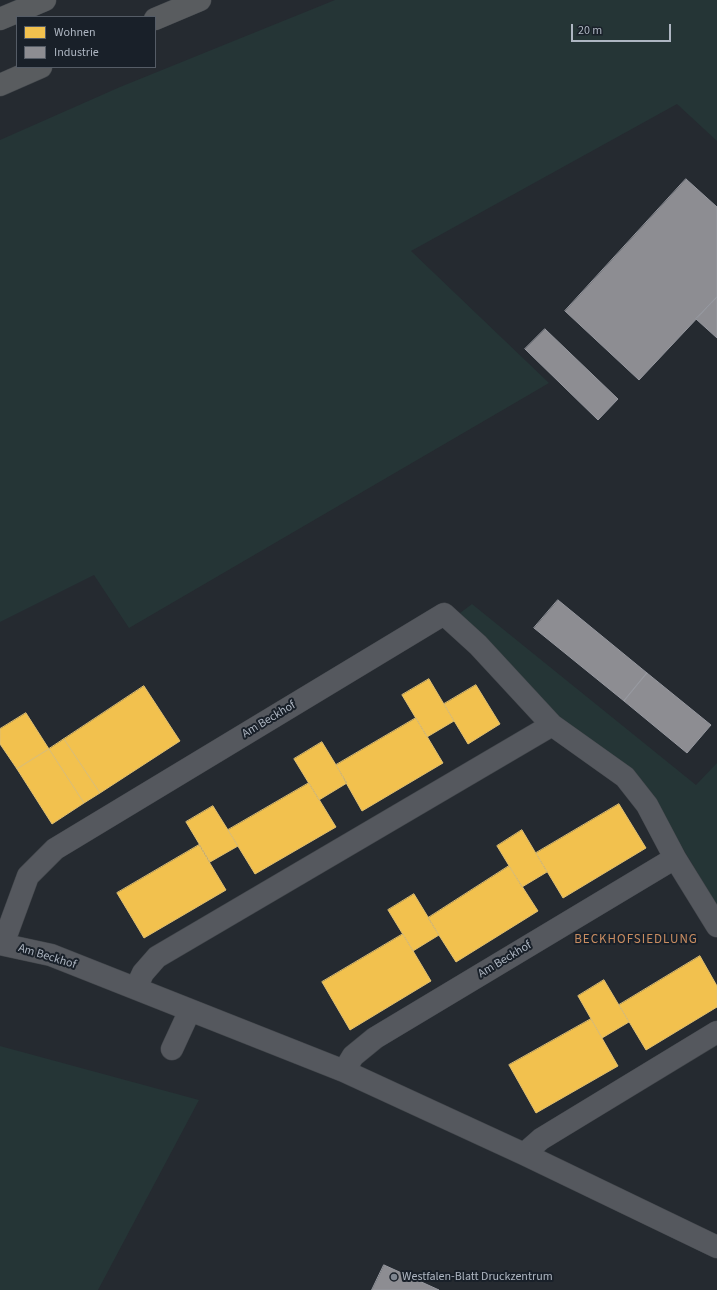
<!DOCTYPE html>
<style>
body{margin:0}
#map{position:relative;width:717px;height:1290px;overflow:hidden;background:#252a30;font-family:"Source Sans 3",sans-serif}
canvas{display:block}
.legend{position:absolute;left:16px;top:16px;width:140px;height:52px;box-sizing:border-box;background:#192029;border:1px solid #555c66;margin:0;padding:5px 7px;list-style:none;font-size:12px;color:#aeb6c2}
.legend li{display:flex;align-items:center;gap:8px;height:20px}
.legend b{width:20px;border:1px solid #555c66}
.scale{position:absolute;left:571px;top:24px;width:100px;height:18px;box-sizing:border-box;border:2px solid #aeb6c2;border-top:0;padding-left:5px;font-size:12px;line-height:14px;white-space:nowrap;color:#aeb6c2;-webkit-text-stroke:3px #192029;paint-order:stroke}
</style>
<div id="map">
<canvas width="717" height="1290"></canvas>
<ul class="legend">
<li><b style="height:11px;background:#f2c14e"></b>Wohnen</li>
<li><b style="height:11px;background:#8d8d92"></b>Industrie</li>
</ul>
<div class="scale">20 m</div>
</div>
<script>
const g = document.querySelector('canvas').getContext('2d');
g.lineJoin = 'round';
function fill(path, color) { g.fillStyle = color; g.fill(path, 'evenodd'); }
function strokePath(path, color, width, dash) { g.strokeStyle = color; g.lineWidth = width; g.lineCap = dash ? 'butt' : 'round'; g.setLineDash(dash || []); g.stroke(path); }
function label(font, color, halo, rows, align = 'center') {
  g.font = font + ' "Source Sans 3",sans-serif'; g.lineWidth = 4; g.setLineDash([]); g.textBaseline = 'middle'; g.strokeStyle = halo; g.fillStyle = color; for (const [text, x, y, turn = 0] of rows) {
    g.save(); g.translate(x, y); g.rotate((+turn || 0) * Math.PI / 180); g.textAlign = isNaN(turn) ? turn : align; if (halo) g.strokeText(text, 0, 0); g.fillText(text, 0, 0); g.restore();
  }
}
fill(new Path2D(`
 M335,0h382v141l-40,-37 -266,147 138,132 -420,245 -35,-53 -94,47v-482l120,-53z
 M472,604l224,181 21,-22v142l-75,-124 -101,-76 -81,-92z
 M0,1046l199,54 -101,190h-98z`), '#253536');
const homes = new Path2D(`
 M429,679l25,42 -27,16 -25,-42z
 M476,685l24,39 -32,20 -24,-40z
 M144,686l36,55 -80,52 -36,-54z
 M26,713l23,36 -32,20 -17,-25v-15z
 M416,718l27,45 -81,48 -26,-46z
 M64,739l36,54 -16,10 -35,-54z
 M322,742l25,41 -28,17 -25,-41z
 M49,749l35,54 -32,21 -35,-55z
 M309,783l27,44 -81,47 -27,-44z
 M619,804l27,44 -83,50 -27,-45z
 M213,806l25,40 -28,16 -24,-40z
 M522,830l25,42 -25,15 -25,-41z
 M199,845l27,45 -82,48 -27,-45z
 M509,866l29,45 -82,51 -28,-44z
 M414,894l25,41 -26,16 -25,-41z
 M403,934l28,47 -81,49 -28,-48z
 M700,956l17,30v21l-71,43 -27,-45z
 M604,980l25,42 -27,16 -24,-42z
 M591,1019l27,47 -82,47 -27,-48z`);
fill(homes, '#f2c14e');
strokePath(homes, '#debe71', 1);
const industry = new Path2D(`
 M686,179l31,28v90l-78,83 -74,-69z
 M717,297v41l-21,-19z
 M545,329l73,70 -20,21 -73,-71z
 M558,600l89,73 -23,28 -90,-73z
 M647,673l64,52 -24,28 -63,-52z
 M384,1265l55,25h-67z`);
fill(industry, '#8d8d92');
strokePath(industry, '#9799a0', 1);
const minor = new Path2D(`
 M0,944l51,11 293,116 180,83 193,93
 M3,944l25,-68 27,-27 389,-235 34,31 74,80 73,52 22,28 28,53 42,68
 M136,988l7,-15 14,-16 395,-232
 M172,1049l18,-39
 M344,1071l9,-15 22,-18 300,-180
 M524,1154l17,-15 176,-107`);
const motorway = new Path2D(`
 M0,19l45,-19
 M155,19l45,-19
 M0,85l41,-18`);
strokePath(minor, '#42464b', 23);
strokePath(motorway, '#41464b', 23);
strokePath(minor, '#55585e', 22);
strokePath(motorway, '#595c5f', 22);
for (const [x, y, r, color] of [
 [394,1277,4,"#7e858f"]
]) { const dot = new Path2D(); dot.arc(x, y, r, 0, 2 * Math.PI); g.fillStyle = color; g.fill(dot); strokePath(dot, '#192029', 1.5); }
label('12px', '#aeb6c2', '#192029', [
 ["Am Beckhof",269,720,-31],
 ["Am Beckhof",47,957,17],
 ["Am Beckhof",505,960,-31]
]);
label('12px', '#aeb6c2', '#192029', [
 ["Westfalen-Blatt Druckzentrum",402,1277]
], 'left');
g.letterSpacing = '1px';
label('13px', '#c98d61', '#192029', [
 ["BECKHOFSIEDLUNG",636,940]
]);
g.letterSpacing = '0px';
</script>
